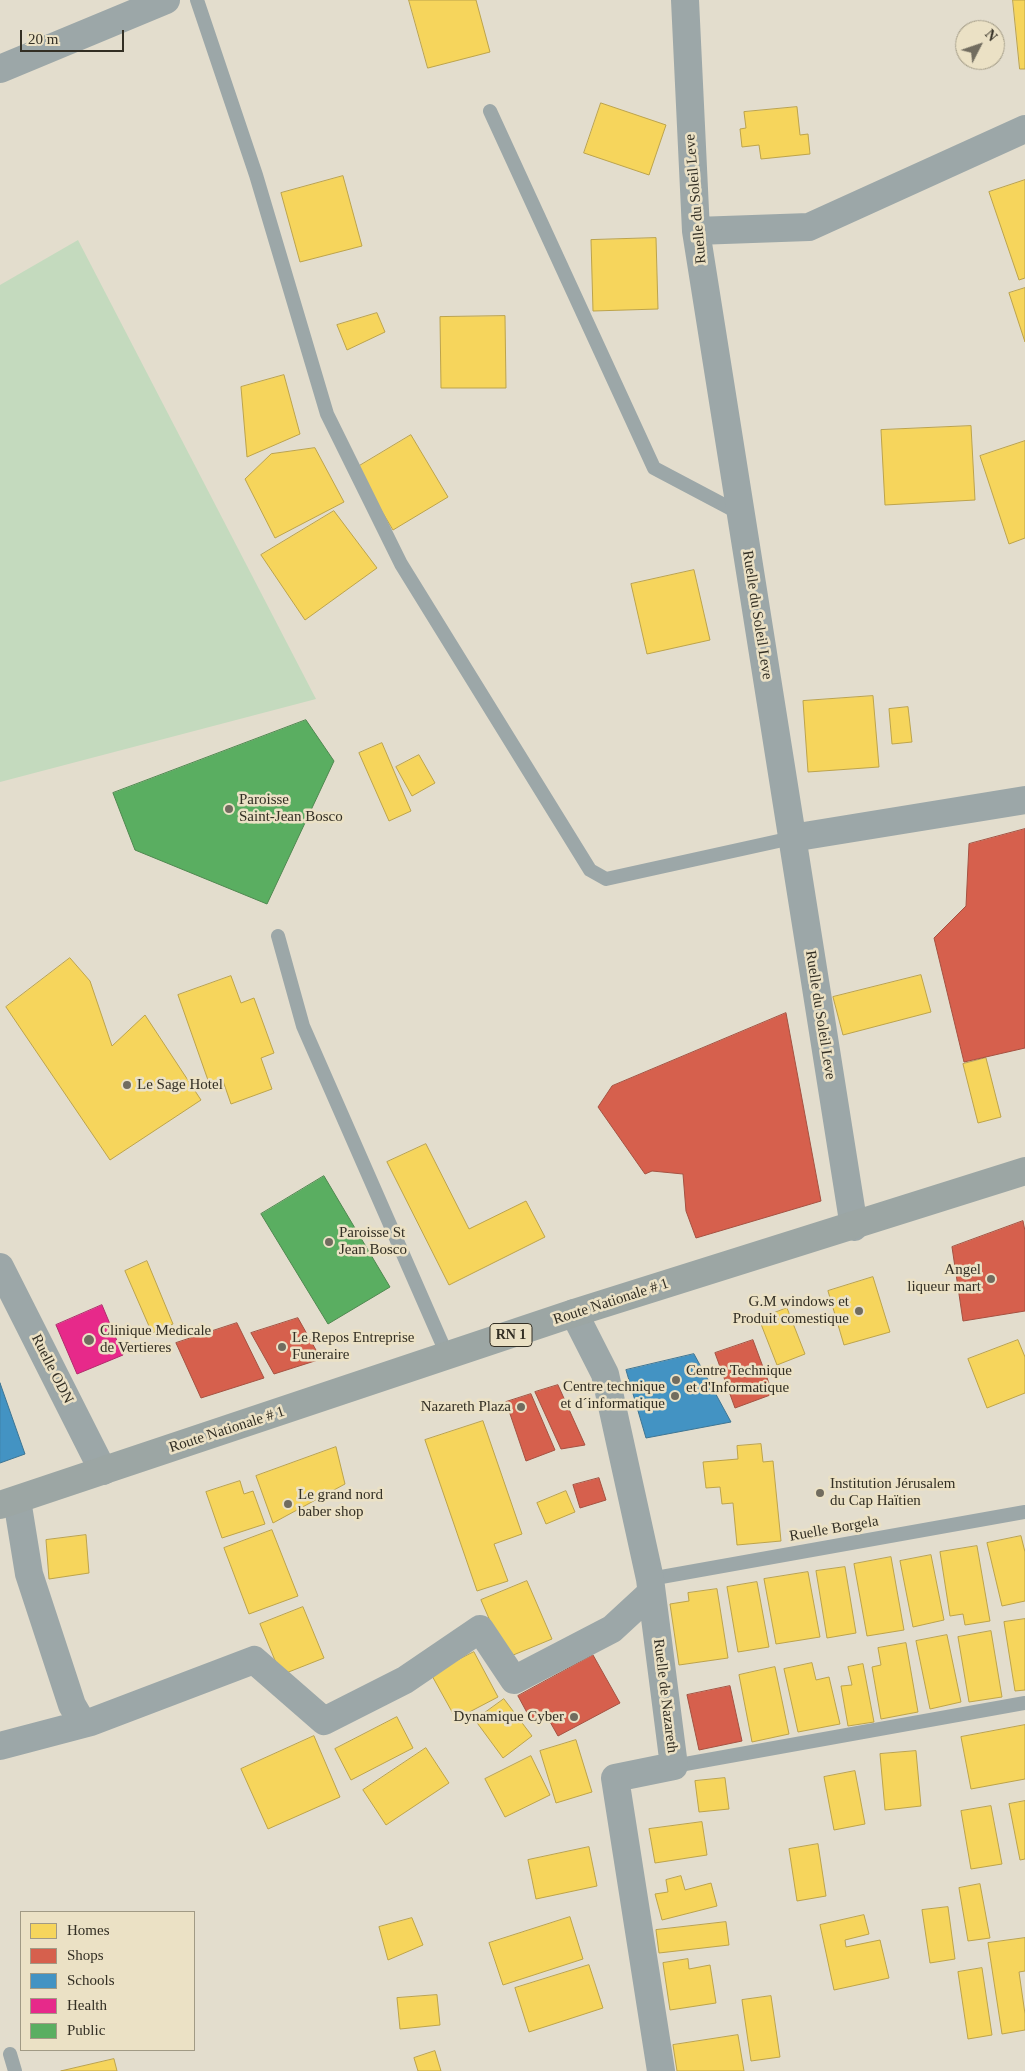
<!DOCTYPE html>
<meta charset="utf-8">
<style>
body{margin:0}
#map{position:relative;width:1025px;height:2071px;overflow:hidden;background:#e3ddcd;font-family:"Times New Roman",serif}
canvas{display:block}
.legend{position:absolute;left:20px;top:1911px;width:175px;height:140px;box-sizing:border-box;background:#ebe1c5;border:1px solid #a19a85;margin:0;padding:6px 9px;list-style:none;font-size:15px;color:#332f24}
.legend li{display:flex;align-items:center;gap:10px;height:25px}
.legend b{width:25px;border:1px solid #a19a85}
.north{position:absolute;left:955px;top:20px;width:50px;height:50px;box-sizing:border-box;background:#ebe1c5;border:1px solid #a19a85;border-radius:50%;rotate:49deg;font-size:14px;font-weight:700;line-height:20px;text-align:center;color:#332f24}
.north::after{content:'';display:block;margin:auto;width:18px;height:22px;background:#716c5f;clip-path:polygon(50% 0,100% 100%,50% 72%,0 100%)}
.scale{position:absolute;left:20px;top:30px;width:104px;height:22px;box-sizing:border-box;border:2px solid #332f24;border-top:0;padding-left:6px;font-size:15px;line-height:18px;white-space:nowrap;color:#332f24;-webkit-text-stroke:4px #ebe1c5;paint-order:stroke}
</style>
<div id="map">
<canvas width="1025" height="2071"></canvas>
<ul class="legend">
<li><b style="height:14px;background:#f6d55c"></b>Homes</li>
<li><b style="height:14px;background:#d6604d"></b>Shops</li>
<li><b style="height:14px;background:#4393c3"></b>Schools</li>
<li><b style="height:14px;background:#e7298a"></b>Health</li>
<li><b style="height:14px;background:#5aae61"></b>Public</li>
</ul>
<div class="north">N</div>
<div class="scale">20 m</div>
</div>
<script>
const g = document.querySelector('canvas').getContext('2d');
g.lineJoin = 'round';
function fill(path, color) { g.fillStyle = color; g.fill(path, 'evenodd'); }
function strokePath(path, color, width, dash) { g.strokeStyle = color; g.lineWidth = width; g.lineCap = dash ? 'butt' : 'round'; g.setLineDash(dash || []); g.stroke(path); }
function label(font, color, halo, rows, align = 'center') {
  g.font = font + ' "Times New Roman",serif'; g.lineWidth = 5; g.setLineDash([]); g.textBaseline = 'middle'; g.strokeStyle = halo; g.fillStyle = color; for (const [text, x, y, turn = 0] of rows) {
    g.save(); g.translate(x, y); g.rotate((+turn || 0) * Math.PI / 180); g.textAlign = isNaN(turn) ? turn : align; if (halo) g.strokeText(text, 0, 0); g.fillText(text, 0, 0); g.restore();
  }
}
fill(new Path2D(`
 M78,240l238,459 -316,83v-497z`), '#c4dabe');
const homes = new Path2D(`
 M409,0h67l14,52 -62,16z
 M1013,0h12v69h-5z
 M601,103l65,22 -17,50 -65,-22z
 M797,107l3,28 8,-1 2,20 -49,5 -2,-14 -17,2 -2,-18 6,-1 -2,-16z
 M343,176l19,70 -62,16 -19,-69z
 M1025,180v98l-6,2 -30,-88z
 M656,238l2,71 -65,2 -2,-71z
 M1025,288v54l-16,-49z
 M377,313l8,19 -38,18 -10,-25z
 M505,316l1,72h-65l-1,-71z
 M284,375l16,59 -53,23 -6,-70z
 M971,426l4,74 -90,5 -4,-75z
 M411,435l37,62 -55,33 -37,-62z
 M1025,441v97l-16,6 -29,-88z
 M315,448l29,54 -69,36 -30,-59 26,-25z
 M334,511l43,57 -72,52 -44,-65z
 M694,570l16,70 -63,14 -16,-70z
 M873,696l6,71 -71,5 -5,-71z
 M908,707l4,35 -20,2 -3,-35z
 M382,743l29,68 -22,10 -30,-68z
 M419,755l16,28 -23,13 -16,-29z
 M70,958l20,23 22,65 33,-31 56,85 -91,60 -104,-153z
 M921,975l10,37 -88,23 -10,-38z
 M231,976l10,27 13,-5 20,55 -13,5 11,31 -41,15 -9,-26 -13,5 -31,-88z
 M986,1058l15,59 -23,6 -15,-59z
 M426,1144l43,85 57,-28 19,36 -96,48 -62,-123z
 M147,1261l26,63 -21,9 -27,-62z
 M873,1277l17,55 -46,13 -16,-54z
 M787,1308l18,46 -28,11 -18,-46z
 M1018,1340l7,17v36l-38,15 -19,-49z
 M483,1421l39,113 -28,10 14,37 -31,10 -52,-151z
 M761,1444l2,18 10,-1 8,80 -44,4 -4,-42 -11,1 -2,-17 -14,1 -3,-26 35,-3 -1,-13z
 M336,1447l9,37 -72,39 -17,-47z
 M240,1481l4,13 9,-3 12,33 -43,14 -16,-46z
 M566,1491l9,21 -29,12 -9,-21z
 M272,1530l26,66 -49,18 -25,-66z
 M86,1535l3,38 -40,6 -3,-39z
 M1021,1536l4,16v49l-23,5 -15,-63z
 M977,1546l13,75 -25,4 -2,-11 -13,2 -10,-64z
 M931,1555l13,65 -31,7 -13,-66z
 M891,1557l13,73 -37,6 -13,-72z
 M845,1567l11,66 -29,5 -11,-67z
 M808,1572l12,65 -44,7 -12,-65z
 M527,1581l25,58 -46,19 -25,-58z
 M757,1582l12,65 -31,5 -11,-65z
 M717,1589l11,69 -49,7 -9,-61 19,-3 -1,-8z
 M303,1607l21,51 -43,17 -21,-51z
 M1025,1619v71l-10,1 -11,-69z
 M991,1631l11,66 -33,5 -11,-65z
 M947,1635l14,67 -31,7 -14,-68z
 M906,1643l12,69 -37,7 -9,-52 9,-2 -3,-17z
 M474,1652l24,45 -42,22 -25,-45z
 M812,1663l4,17 13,-3 11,47 -42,8 -14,-63z
 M863,1664l11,58 -26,4 -7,-40 11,-1 -4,-18z
 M775,1667l14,67 -37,8 -13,-67z
 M504,1699l28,37 -29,22 -28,-38z
 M397,1717l16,31 -62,32 -16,-31z
 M1025,1725v54l-54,10 -10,-52z
 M314,1736l26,61 -72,32 -27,-60z
 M576,1740l16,52 -36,11 -16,-52z
 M426,1748l23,35 -63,42 -23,-35z
 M916,1751l5,55 -36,4 -5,-56z
 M531,1756l19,39 -45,22 -20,-38z
 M855,1771l10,53 -31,6 -10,-53z
 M725,1778l4,31 -30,3 -4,-31z
 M1025,1801v58l-5,1 -11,-56z
 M991,1806l11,58 -31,5 -10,-58z
 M702,1822l5,33 -52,8 -6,-34z
 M818,1844l8,52 -29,5 -8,-52z
 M589,1847l8,39 -61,13 -8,-39z
 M681,1876l4,14 26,-7 6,23 -55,14 -7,-26 13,-2 -2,-12z
 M980,1884l10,54 -22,3 -9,-53z
 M948,1907l7,52 -25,4 -8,-53z
 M864,1915l5,19 -24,6 1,7 34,-7 9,38 -55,12 -14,-65z
 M570,1917l13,42 -80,26 -14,-42z
 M412,1918l11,27 -35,15 -9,-33z
 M726,1922l3,23 -70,8 -3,-23z
 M1025,1938v33l-6,1 6,42v16l-23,4 -14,-91z
 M688,1959l1,10 21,-4 6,38 -46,7 -7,-47z
 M589,1965l14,43 -74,24 -14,-44z
 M982,1968l10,67 -24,4 -10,-67z
 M437,1995l3,30 -40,4 -3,-31z
 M771,1996l9,61 -29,4 -9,-61z
 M738,2035l6,36h-67l-4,-26z
 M435,2051l6,20h-23l-4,-13z
 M114,2059l3,12h-56z`);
fill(homes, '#f6d55c');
strokePath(homes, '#bca34b', 1);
const shops = new Path2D(`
 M1025,829v219l-61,14 -30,-124 32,-32 3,-62z
 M786,1013l35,188 -125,37 -10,-27 -3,-37 -31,-3 -7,3 -47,-67 14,-21z
 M1023,1221l2,10v80l-62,10 -11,-74z
 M298,1318l23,41 -47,15 -23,-41z
 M237,1323l27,55 -63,20 -25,-55z
 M753,1340l20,54 -38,14 -20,-55z
 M558,1385l27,60 -24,4 -26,-57z
 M531,1394l24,56 -29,11 -20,-59z
 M599,1478l7,22 -26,8 -7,-23z
 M593,1655l27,48 -62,33 -13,-23 -14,7 -13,-24z
 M730,1686l12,55 -43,9 -12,-55z`);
fill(shops, '#d6604d');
strokePath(shops, '#a55141', 1);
const schools = new Path2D(`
 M694,1354l37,68 -85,16 -20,-68z
 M0,1383l25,71 -25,9z`);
fill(schools, '#4393c3');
strokePath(schools, '#3e7593', 1);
const health = new Path2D(`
 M102,1305l21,50 -46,19 -21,-49z`);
fill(health, '#e7298a');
strokePath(health, '#b12b6b', 1);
const public = new Path2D(`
 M306,720l28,41 -67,143 -132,-54 -22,-57z
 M324,1176l66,111 -62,37 -67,-110z`);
fill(public, '#5aae61');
strokePath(public, '#4e884f', 1);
strokePath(new Path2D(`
 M197,0l59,175 71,239 74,150 189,306 16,9 186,-41
 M490,111l164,357 87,46
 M278,936l25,90 145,331
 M650,1579l375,-67
 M674,1766l351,-63
 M10,2054l5,17`), '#9ca7a8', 14);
strokePath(new Path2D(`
 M685,0l11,231 158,996
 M0,69l166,-69
 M696,231l113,-4 216,-98
 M792,838l233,-38
 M0,1267l103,204
 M574,1313l31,61 45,205 24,187 -59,12 46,293
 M17,1500l12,74 43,131 11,19
 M0,1746l91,-24 163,-62 70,61 81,-41 75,-51 34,51 98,-51 39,-36`), '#9ca7a8', 28);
strokePath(new Path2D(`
 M0,1505l574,-192 451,-142`), '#9ca6a4', 28);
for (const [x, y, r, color] of [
 [229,809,5,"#716c5f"],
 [127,1085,5,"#716c5f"],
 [329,1242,5,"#716c5f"],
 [991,1279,5,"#716c5f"],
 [859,1311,5,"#716c5f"],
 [89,1340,6,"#716c5f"],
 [282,1347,5,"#716c5f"],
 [676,1380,5,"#716c5f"],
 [675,1396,5,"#716c5f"],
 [521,1407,5,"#716c5f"],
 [820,1493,5,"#716c5f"],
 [288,1504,5,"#716c5f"],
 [574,1717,5,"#716c5f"]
]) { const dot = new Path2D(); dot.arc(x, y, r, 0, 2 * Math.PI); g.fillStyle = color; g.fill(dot); strokePath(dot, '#ebe1c5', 2); }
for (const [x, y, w] of [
 [511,1335,42]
]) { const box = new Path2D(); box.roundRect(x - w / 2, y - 11.5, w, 23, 4); g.fillStyle = '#ebe1c5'; g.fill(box); strokePath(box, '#332f24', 1); }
label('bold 14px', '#332f24', null, [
 ["RN 1",511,1335]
]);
label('15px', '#332f24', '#ebe1c5', [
 ["Ruelle du Soleil Leve",696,199,-95],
 ["Ruelle du Soleil Leve",757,615,81],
 ["Ruelle du Soleil Leve",820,1015,81],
 ["Route Nationale # 1",611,1302,-18],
 ["Ruelle ODN",52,1369,63],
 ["Route Nationale # 1",227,1430,-18],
 ["Ruelle Borgela",834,1529,-10],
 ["Ruelle de Nazareth",665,1696,83]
]);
label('15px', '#332f24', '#ebe1c5', [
 ["Paroisse",239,800],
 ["Saint-Jean Bosco",239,817],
 ["Le Sage Hotel",137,1085],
 ["Paroisse St",339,1233],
 ["Jean Bosco",339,1250],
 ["Angel",981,1270,"right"],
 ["liqueur mart",981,1287,"right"],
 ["G.M windows et",849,1302,"right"],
 ["Produit comestique",849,1319,"right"],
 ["Clinique Medicale",100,1331],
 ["de Vertieres",100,1348],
 ["Le Repos Entreprise",292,1338],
 ["Funeraire",292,1355],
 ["Centre Technique",686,1371],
 ["et d'Informatique",686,1388],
 ["Centre technique",665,1387,"right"],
 ["et d´informatique",665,1404,"right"],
 ["Nazareth Plaza",511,1407,"right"],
 ["Institution Jérusalem",830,1484],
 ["du Cap Haïtien",830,1501],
 ["Le grand nord",298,1495],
 ["baber shop",298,1512],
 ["Dynamique Cyber",564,1717,"right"]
], 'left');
</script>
